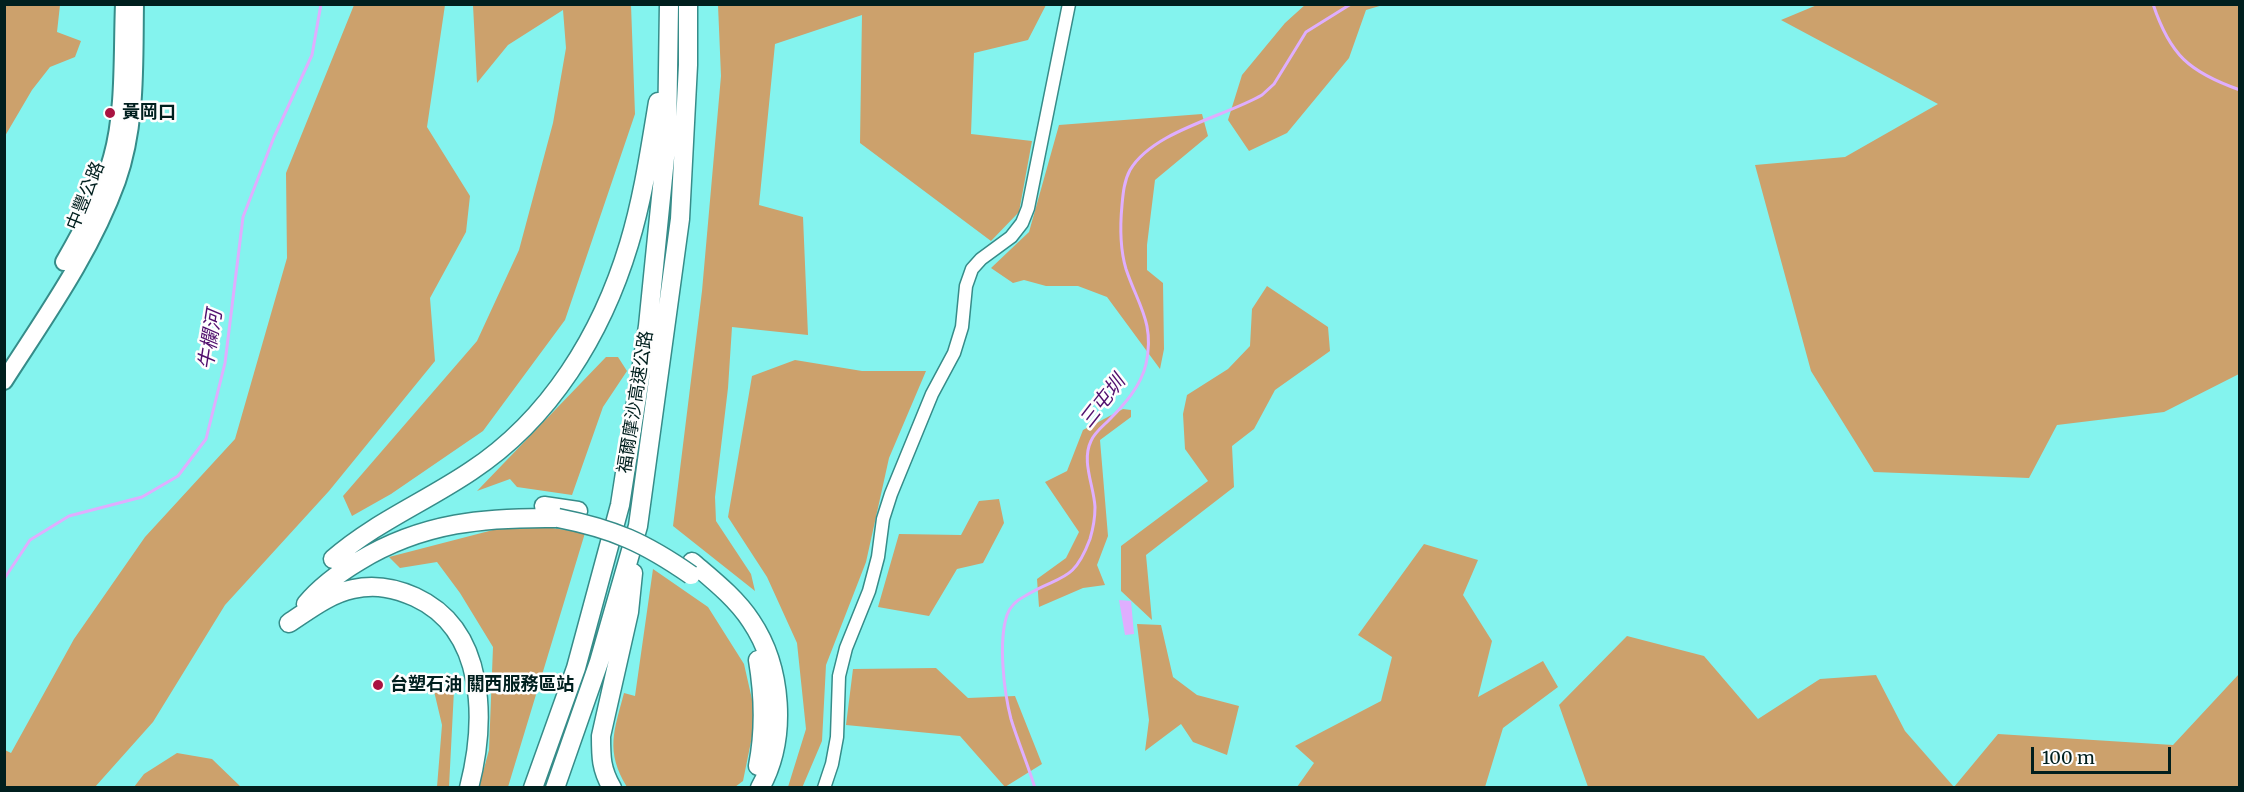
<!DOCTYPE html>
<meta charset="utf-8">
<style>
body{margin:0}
#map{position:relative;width:2244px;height:792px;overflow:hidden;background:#84f3ee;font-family:Merriweather,serif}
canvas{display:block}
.frame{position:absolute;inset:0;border:6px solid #001f1e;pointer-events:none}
.scale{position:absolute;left:2031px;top:747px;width:140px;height:27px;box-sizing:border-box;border:3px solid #001f1e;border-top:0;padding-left:8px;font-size:18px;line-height:21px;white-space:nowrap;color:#001f1e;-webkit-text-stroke:4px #fefefe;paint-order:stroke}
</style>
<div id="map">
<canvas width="2244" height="792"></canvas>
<div class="frame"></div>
<div class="scale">100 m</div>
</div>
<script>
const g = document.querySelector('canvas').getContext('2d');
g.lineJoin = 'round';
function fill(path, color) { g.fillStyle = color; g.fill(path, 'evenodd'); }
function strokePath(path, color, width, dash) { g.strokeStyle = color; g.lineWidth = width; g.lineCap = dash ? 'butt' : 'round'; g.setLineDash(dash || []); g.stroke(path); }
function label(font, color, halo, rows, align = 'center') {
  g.font = font + ' Merriweather,"Noto Sans TC",serif'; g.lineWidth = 5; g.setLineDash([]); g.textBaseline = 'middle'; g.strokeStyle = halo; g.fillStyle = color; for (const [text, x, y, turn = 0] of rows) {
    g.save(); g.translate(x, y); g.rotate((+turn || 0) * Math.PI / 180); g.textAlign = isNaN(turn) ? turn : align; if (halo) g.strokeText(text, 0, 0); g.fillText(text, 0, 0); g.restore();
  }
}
fill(new Path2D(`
 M5,4l55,1 -3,27 24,9 -6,16 -25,10 -18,23 -27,46z
 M1306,4l77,1 -17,5 -17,48 -62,75 -38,18 -21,-31 14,-45 43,-52z
 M354,5h91l-18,122 43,69 -4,36 -36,66 5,63 -106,130 -104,114 -72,117 -58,65h-90v-37l6,3 63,-114 71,-102 90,-98 52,-181 -1,-85z
 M473,5h158l4,109 -70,206 -82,111 -92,63 -39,22 -9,-20 134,-155 42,-91 34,-127 13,-75 -3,-38 -55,35 -31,38z
 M718,5h328l-18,35 -54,13 -3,81 61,7 -13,71 -28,29 -131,-98 2,-128 -87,29 -16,161 44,12 5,118 -76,-8 -4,61 -13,109 1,24 35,53 4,17 -82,-65 29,-235 19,-215z
 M1817,5h422v369l-75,38 -107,13 -28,53 -155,-6 -63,-101 -56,-206 90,-8 93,-53 -157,-84z
 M1202,114l6,22 -53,44 -8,65v25l16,13 1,66 -4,20 -53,-72 -29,-11h-32l-22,-6 -11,3 -22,-15 38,-36 30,-107z
 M1267,286l61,41 2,24 -55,39 -21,39 -22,17 2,41 -88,68 6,65 -31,-29v-45l87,-65 -23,-32 -2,-35 4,-19 41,-26 22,-23 2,-37z
 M606,357h12l9,14 -24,36 -31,88 -55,-8 -7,-8 -33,12z
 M795,360l67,11h64l-37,87 -23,104 -40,103 -4,76 -20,47 -14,-1 18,-58 -9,-86 -30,-66 -39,-60 24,-141z
 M1123,409l8,1v7l-31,23 8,96 -11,29 8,20 -22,3 -44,19 -2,-28 29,-21 13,-26 -34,-50 22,-11 16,-41z
 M999,499l5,24 -21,40 -26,6 -28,47 -51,-9 21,-73 62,1 18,-34z
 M520,523l65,10 -77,254h-29l10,-37 4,-103 -33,-54 -23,-31 -37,6 -11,-11z
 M1424,544l54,16 -15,35 29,46 -14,56 65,-36 15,26 -55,41 -18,59h-188l17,-24 -19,-17 86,-45 11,-44 -34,-22z
 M653,569l55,38 36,57 12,53 -13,64 -8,6h-108c-22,-36 -13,-56 -3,-94l11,3z
 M1137,624l24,1 12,52 24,18 42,11 -12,49 -34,-13 -12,-18 -36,27 4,-31z
 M1627,636l77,20 54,63 62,-40 56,-4 29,56 49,56 44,-53 175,11 66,-71v113h-651l-29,-82z
 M936,668l32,30 47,-2 27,68 -37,23 -45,-51 -114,-11 7,-56z
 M454,690l-5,97h-12l5,-62 -8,-34z
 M177,753l35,6 29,28h-107l10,-13z`), '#cca16c');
fill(new Path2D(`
 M1119,600l12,1 3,33 -9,1z`), '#dfaefe');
strokePath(new Path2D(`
 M2153,4c17,51 36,68 87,86
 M4,579l26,-39 39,-24 73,-19 36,-21 28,-37 19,-76 18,-146 31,-80 38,-82 9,-51
 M1035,788c-7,-23 -17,-46 -24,-69 -7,-27 -13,-77 -4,-104 3,-8 10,-15 18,-19 36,-22 48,-12 65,-57 3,-10 5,-21 5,-32 -1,-21 -14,-46 -4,-66 3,-8 12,-15 18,-21 15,-15 32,-34 37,-56 9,-41 -8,-59 -20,-95 -6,-20 -6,-43 -4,-64 1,-11 2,-24 8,-35 23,-39 94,-53 132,-75l12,-11 32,-52 45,-28`), '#dfaefe', 3);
const tertiary = new Path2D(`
 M824,788l8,-24 5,-27 2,-61 7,-28 23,-57 9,-34 5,-38 8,-25 41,-100 22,-41 8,-26 4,-41 6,-17 9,-10 30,-22 11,-14 6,-15 41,-204`);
const primary = new Path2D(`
 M64,262c19,-33 38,-68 48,-105 13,-45 10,-105 12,-153
 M4,381c41,-64 87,-128 113,-200 20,-56 17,-118 18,-177`);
const motorway = new Path2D(`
 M544,506l34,5
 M333,559c41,-36 92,-57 138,-88 79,-52 131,-137 158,-227 14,-46 21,-94 29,-142
 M692,562c21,18 44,36 59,59 31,46 37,117 9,167
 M306,604c15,-18 33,-31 53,-43 64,-39 127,-44 199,-43
 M289,623c20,-13 40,-29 64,-34 23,-5 42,-1 62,8 72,33 71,125 54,191
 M758,766c7,-36 6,-70 0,-106
 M533,788l43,-120 44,-163 28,-179 19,-188 2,-134
 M555,788l44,-126 39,-136 42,-307 8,-154v-61
 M612,788c-11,-19 -11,-31 -11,-52l28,-124 4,-39`);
strokePath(tertiary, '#368c89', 15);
strokePath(primary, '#368c89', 20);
strokePath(motorway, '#368c89', 21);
strokePath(tertiary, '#fff', 12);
strokePath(primary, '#fff', 16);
strokePath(motorway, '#fff', 18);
const motorwayBridge = new Path2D(`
 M558,518c56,11 87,25 133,57`);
strokePath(motorwayBridge, '#368c89', 21, []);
strokePath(motorwayBridge, '#fff', 18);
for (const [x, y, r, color] of [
 [110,113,6,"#a91341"],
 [378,685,6,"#a91341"]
]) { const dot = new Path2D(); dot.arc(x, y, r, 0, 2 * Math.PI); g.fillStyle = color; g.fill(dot); strokePath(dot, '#fefefe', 2); }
label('bold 18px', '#001f1e', '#fefefe', [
 ["黃岡口",122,113],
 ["台塑石油 關西服務區站",390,685]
], 'left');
label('18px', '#001f1e', '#fefefe', [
 ["中豐公路",86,196,-68],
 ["福爾摩沙高速公路",636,402,-81]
]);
label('italic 20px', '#500f6d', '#fefefe', [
 ["牛欄河",211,340,-81],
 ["三屯圳",1103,402,-52]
]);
</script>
